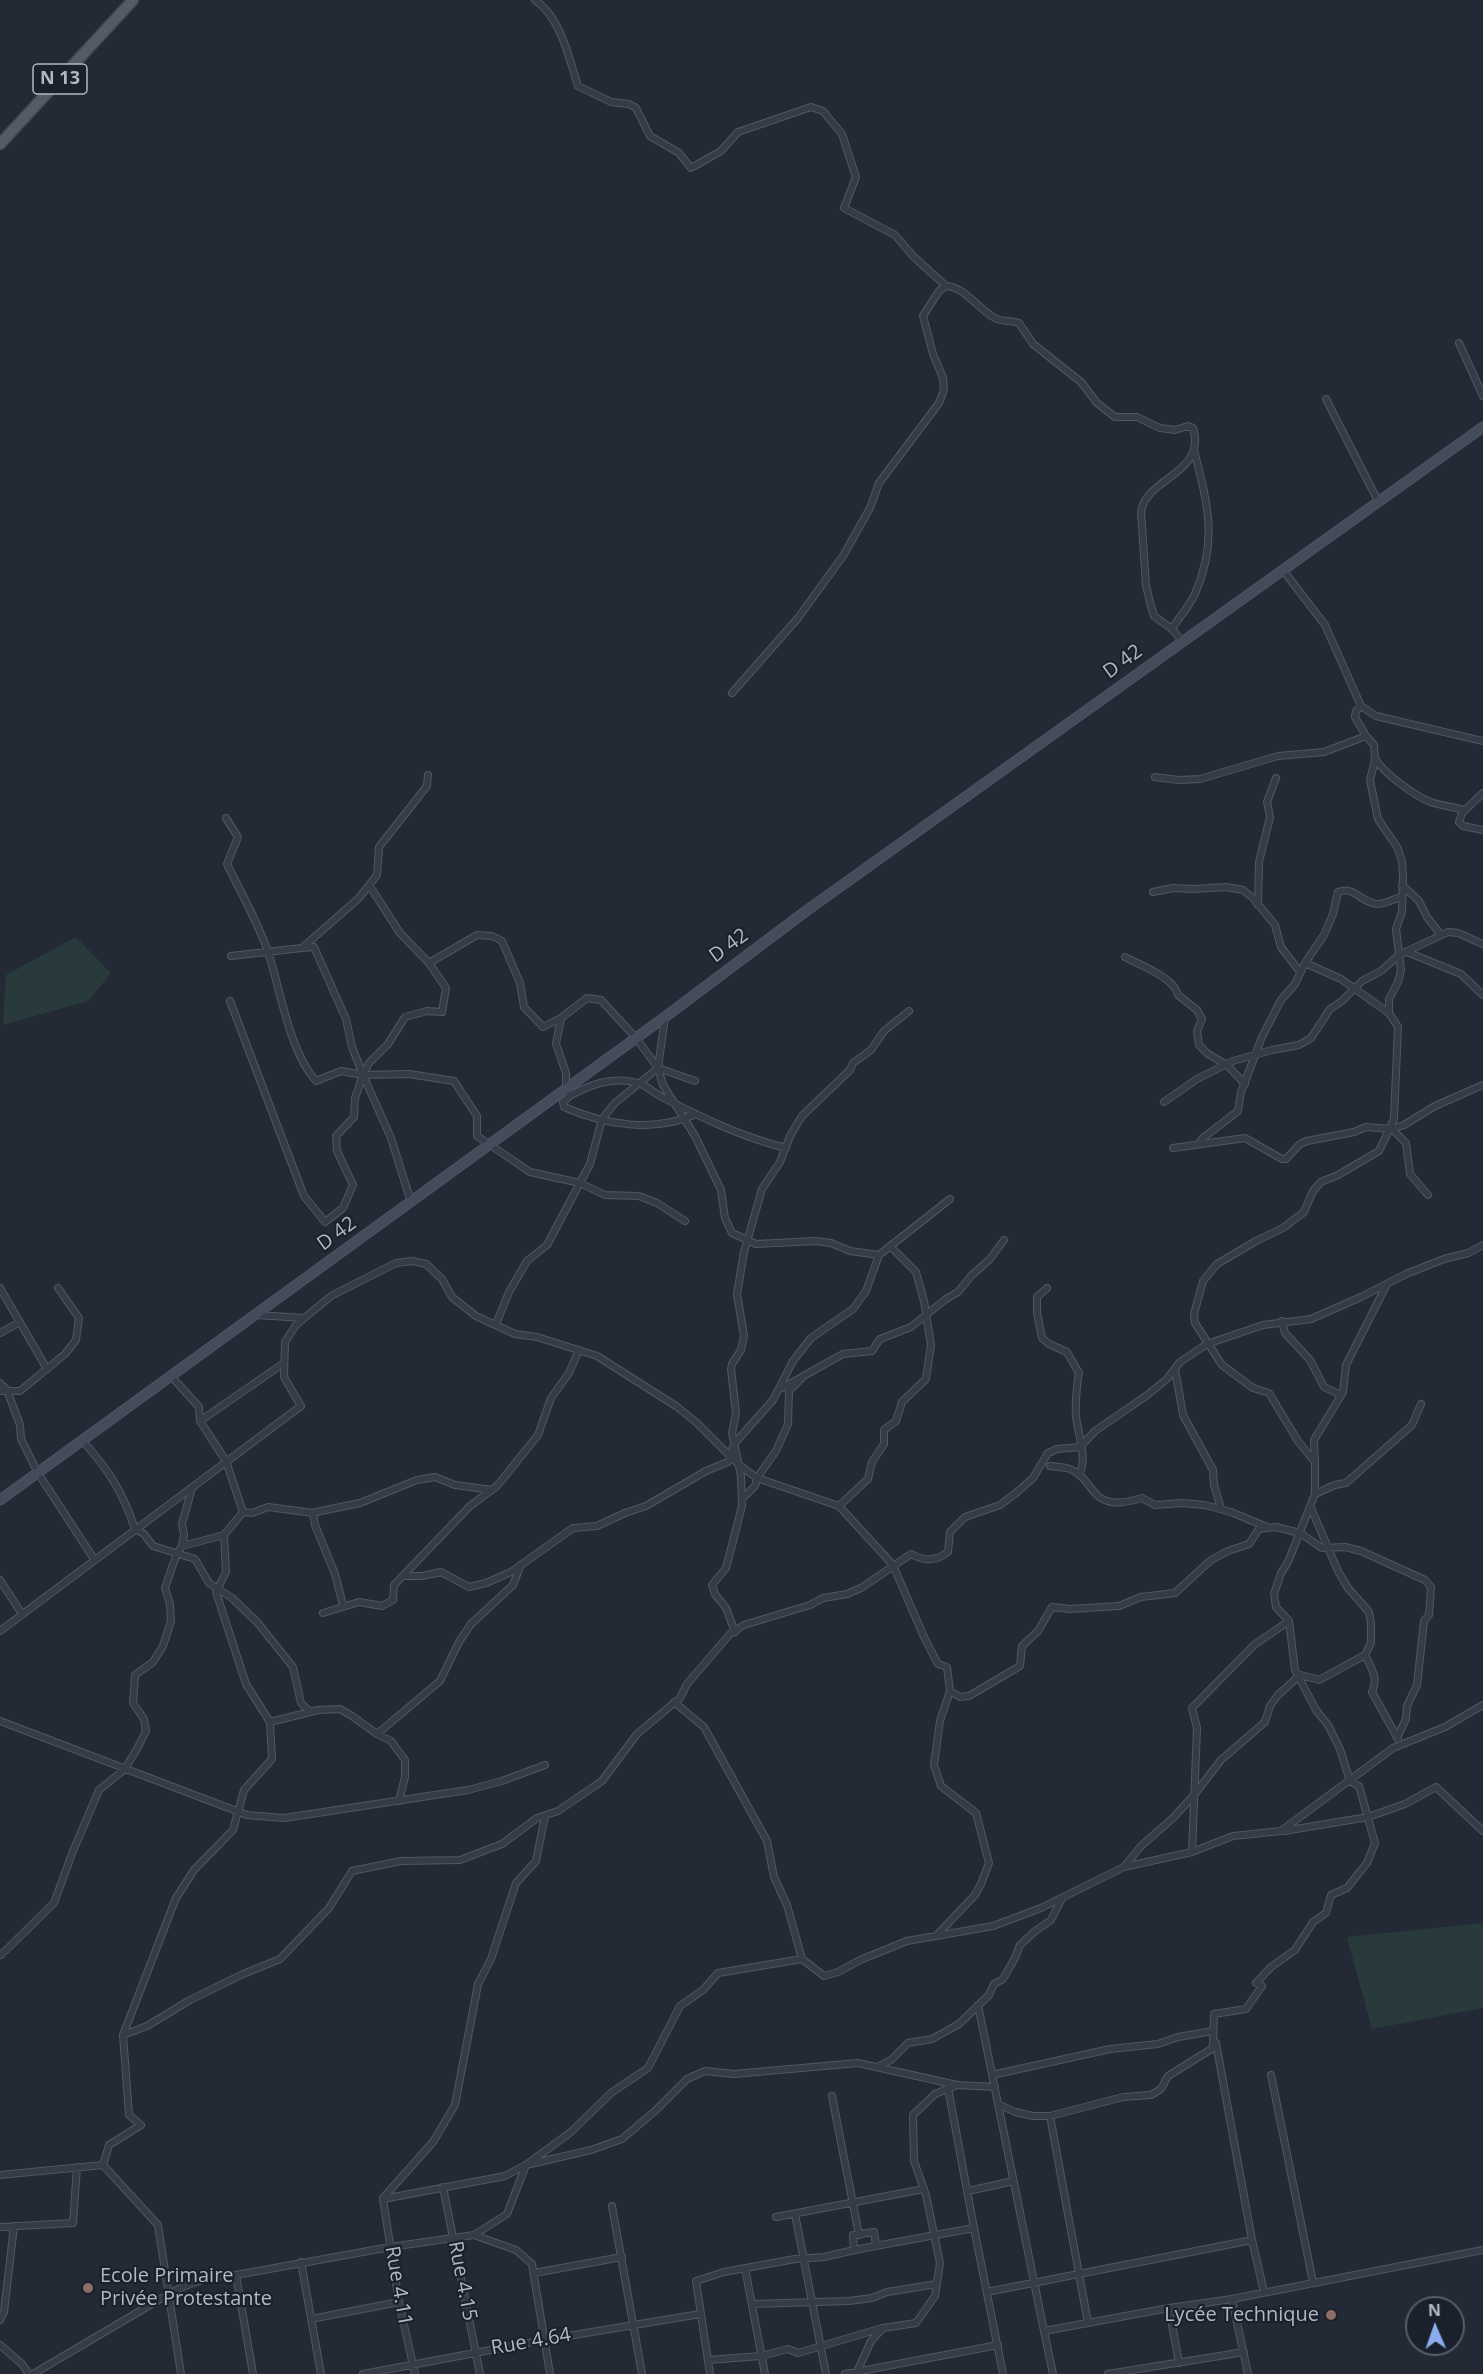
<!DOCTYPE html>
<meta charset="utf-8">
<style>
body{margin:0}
#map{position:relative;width:1483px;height:2374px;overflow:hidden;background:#232a36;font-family:"Open Sans",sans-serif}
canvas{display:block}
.north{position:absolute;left:1405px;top:2296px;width:60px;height:60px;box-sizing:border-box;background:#1b212c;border:2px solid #575d68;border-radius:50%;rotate:358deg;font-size:16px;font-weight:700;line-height:24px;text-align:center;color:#b1b7c3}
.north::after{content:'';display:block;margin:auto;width:21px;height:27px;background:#8bacee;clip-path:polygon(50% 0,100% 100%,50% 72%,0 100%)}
</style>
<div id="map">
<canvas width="1483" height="2374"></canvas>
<div class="north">N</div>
</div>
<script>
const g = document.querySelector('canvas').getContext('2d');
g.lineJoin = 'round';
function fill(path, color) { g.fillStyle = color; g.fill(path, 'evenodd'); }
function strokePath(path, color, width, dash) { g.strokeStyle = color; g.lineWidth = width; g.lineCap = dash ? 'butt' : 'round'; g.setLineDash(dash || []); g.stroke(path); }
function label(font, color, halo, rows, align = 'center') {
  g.font = font + ' "Open Sans",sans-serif'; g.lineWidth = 4.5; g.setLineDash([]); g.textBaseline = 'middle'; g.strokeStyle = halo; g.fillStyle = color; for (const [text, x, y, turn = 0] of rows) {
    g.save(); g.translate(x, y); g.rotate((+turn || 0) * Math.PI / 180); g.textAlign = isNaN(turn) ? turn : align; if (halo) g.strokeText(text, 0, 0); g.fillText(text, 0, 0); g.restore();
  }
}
fill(new Path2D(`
 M76,937l35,36 -23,28 -85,24 3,-50z
 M1483,1923v85l-111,21 -25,-92z`), '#293a3c');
const street = new Path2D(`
 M535,0c26,18 34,58 43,86l33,16 18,2 7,4 14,28 29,17 12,15 30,-17 17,-19 73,-25 12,4 19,23 12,37 2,6 -12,31 51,27 19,22 32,29
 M1459,343l24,53
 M1326,399l53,104
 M1283,570l42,55 36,81 15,10 107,25
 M1172,629c7,-12 17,-22 23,-35 23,-53 13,-89 -1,-144
 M732,693l66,-75 45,-62 27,-48 9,-25 60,-80 5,-13 -1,-12 -10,-24 -10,-38 16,-25 7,-5c19,1 32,23 49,32 6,4 16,2 24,5l14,21 48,38 16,21 18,14h22l23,11 15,2 13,-4 5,2c14,46 -48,50 -52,84l5,73 4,18 4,13 18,13 10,12
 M1375,758c7,14 41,39 56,44 11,4 22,5 33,8
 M1155,777l24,3 21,-1 78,-23 46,-4 42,-16
 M1483,793l-21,20 -3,9 4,4 20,4
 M226,818l12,19 -11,27c14,29 31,58 41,88 13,39 21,99 48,129l25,-10 22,4 -8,23 -1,19 -18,19 1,15 16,34 -10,23 -18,14 -21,-26 -74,-195
 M369,885l31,48 29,30
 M1402,885l17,16 8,16 14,18
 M1153,892l20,-4 20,1 33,-2 17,3 10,8 22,27 6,22 19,25
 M1258,905l1,-43 11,-45 -3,-15 9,-24
 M302,948l12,-1 32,72 6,28 11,28 6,-12 19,-19 17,-27 22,-6 15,1 4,-24 -17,-25 48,-28 15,1 10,5 18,42 4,24 19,20 18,-9
 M1407,952l54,22 22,21
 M231,956l71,-8 57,-50 18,-23 2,-28 48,-61 1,-11
 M1125,957c16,9 49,20 53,38l19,15 5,9 -5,12 2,14 9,9 19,11 18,19
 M1305,963l36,16 48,34
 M665,1017l-7,51 5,17 32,51 15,31 11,23 4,28 7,15 24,11 59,-3 16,2 19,8 29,4
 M695,1081l-37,-13 -22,-30 -35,-38 -14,-2 -26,20 -5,26 10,29v16l5,6c21,-11 42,-19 67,-12 8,2 16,10 24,14 40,21 80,40 124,51
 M571,1095l-8,7 1,5c41,18 90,26 132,7
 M1164,1102l33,-23 36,-18 39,-11 27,-5 12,-7 19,-29 12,-8 20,-20 19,-10 18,-16 49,-23 10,1 25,11
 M1392,1129l14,14 4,31 18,21
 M1199,1143l4,-5 35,-27 3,-19 21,-55 19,-37 14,-16 10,-21 19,-28 9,-21 5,-22c16,-7 24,12 40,12 7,0 16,-5 23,-7
 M1173,1148l72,-10 37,21h4l14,-15 7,-3 47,-9 12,-5 26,2 12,-4 31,-19 48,-21
 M411,1202l-20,-64 -28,-63 46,-1 45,7 23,35v20l53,36 50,11 25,12 34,1 18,7 28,18
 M0,1288l47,81
 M1047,1288l-10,9v16l5,25 7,6 18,8 12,21c-2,8 -4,34 -3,43 2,19 12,42 3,59
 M256,1315l48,3
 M1282,1321l3,12 25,27 14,27 17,8
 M496,1324l13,-32 18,-31 20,-16 43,-81 12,-45 13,-16 43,-35
 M0,1333l20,-11
 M1175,1369l8,46 30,55 1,15 7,24
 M0,1383l7,7 13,35 1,14 17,34 56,86
 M782,1388l61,-34 29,-3 8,-12 31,-12 35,-28 12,-7 14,-17 18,-16 14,-19
 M0,1391h20l45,-37 11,-14 3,-22 -21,-30
 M200,1421l84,-58
 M83,1441c26,30 39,49 52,88l9,5 9,12 42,13 14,24 23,15 25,24 36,45 8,36 9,9
 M1315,1462l-1,-22 29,-48 3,-27 40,-79
 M1050,1466c6,1 14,1 20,3 13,5 18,17 27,26 12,12 31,7 45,3l13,7 27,-2 23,2 26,7 36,15
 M1315,1494l20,-9 11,-2 66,-58 9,-21
 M742,1499l13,-13 2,-8 19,-27 12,-27 1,-33 13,-13
 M839,1506l29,-27 4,-17 12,-18v-14l12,-9 6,-19 24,-23 5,-34 -7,-44 -8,-29 -26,-26
 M243,1512l9,1 16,-6 45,6 8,-2 39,-8 57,-23 18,-3 20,8 37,5
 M313,1513l2,12 20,49 8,31
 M182,1546l42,-11
 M404,1576h18l19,-4 28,15 17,-4 25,-11 62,-44 24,-2 28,-13 21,-7 60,-35 22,-9 6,-18 39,-44 20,-39 18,-23 42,-29 13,-18 13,-36 71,-56
 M0,1580l22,34
 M323,1613l36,-11 23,4 11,-6 1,-15 76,-79 27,-20 41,-51 13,-37 18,-25 10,-23
 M0,1631l301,-225 -17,-29 1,-35 11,-17 35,-29 65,-33 16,-2 14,3 16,15 10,18 24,19 39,18 22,3 60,19 79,50 21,17 42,42 18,13 82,28 54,59 31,72 14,27 9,3 3,24 -10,30 -6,44 7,21 35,27 13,50 -8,21 -6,11 -39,41
 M735,1632l-9,-24 -11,-14 -3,-9 14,-17 16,-62 -1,-30 -9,-43 4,-20 -5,-44 1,-5 9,-14 3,-14 -7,-42 7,-42 18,-63 18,-27 10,-26 12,-20 48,-46 3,-7 18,-13 13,-19 25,-20
 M1365,1655c6,13 14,23 7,37l26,47
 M1297,1674l22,6 46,-25 6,-12v-20l-2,-11 -21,-24 -10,-17 -27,-63
 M950,1691l10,6 9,-1 51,-30 2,-20 16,-15 14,-24 18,2 49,-3 22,-9 34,-4 36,-33 17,-9 21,-7 10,-15 17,-2 24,6 22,15 23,-1 16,4 64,29 6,7 -2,28 -5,6 -7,64 -10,21 -1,13 -9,19
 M674,1702l30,25 63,114 7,36 13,28 15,54
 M0,1721l247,94 37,3 184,-28 34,-9 43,-16
 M270,1722l48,-12 22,-1 12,7 25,18 14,7 14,19v17l-6,24
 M377,1734l63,-53 19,-39 12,-18 42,-39 7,-18
 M1284,1831l84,-14 37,-13 31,-17 47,44
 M1192,1852l5,-124 -5,-20 62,-63 35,-24
 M1124,1867l17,-21 32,-28 21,-23 27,-35 44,-38 5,-16 8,-11 20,-18
 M1,1955l53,-52 19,-52 26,-61 26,-21 13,-22 8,-16 -2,-12 -11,-16 2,-28 18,-13 10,-16 8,-25 -1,-17 -5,-16 12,-35 5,-7 2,-11 -2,-11 10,-36
 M978,2005l66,326 125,-23 63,-9
 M123,2035l24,-9 43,-26 53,-26 37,-15 49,-51 23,-37 49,-10 59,-1 42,-16 35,-26 21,-7 44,-30 35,-47 43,-36 7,-14 43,-50 14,-9 66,-20 13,-7 24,-4 14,-6 50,-34c15,8 24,7 37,-2l2,-20 15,-15 35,-12 16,-12 17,-15 15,-25 9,-4 23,-2 15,-16 51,-35 21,-17 13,-17 27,-18 56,-19 48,-6 50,-22 45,-23 38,-15 24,-6 15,-8
 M1216,2043l36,197 12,52
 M879,2066l12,-6 17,-17 24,-4 27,-15 30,-29 5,-11 9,-5 12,-21 5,-13 14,-13 17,-12 11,-22
 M992,2075l118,-26 48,-5 20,-7 35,-6
 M1271,2075l42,207
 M948,2088l26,140
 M832,2096l27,139
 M998,2104l17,8 18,4h17l73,-19 28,-2 10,-6 7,-13 45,-28 1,-34 32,-5 16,-23 -6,-3 15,-16 24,-17 18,-28 13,-9 5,-18 16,-7 20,-25 8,-20 -16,-57 -9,-5 -10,-32 -12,-24 -12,-15 -21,-40 -6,-49 -13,-14 -2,-13 7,-21 7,-11 27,-68v-32l-17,-21 -29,-48 -16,-5 -31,-23 -27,-42 -1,-9 9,-33 14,-17 39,-23 27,-13 21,-16 9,-21 8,-9 17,-7 41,-24 15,-32 4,-92 -9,-14v-14l9,-17 3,-12 -5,-41 6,-17 1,-35 -1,-16 -5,-14 -19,-28 -8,-39 5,-20 -1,-15 -8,-9 -11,-19 1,-6 5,-5
 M1050,2116l38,207
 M103,2165l6,-20 32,-20 -12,-10 -6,-80 53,-137 18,-28 39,-40 11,-40 28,-31 -2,-37 -24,-38 -30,-92 10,-20 -2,-37 19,-23 -17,-51 -26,-40 -1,-14 -27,-30
 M0,2175l103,-10 55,60 23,149
 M443,2187l37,187
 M968,2191l46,-10
 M383,2198l50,-56 22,-37 23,-121 13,-25 25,-76 20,-22 9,-45
 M383,2199l122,-23 21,-11 45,-33 40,-39 37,-25 32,-62 23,-16 15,-17 84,-14 22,17 14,-4 22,-12 47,-19 86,-15 48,-18 83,-41 68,-15 41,-16 48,-5 112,-83 52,-21 38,-22
 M383,2199l16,103 16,72
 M612,2206l30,168
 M795,2214l31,160
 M776,2217l148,-28
 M0,2227l73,-4 4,-56
 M474,2235l42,15 16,14 18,110
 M854,2250l-1,-15 21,-3 2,14
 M301,2262l20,112
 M745,2268l20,106
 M534,2273l88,-16
 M236,2275l17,99
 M987,2292l265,-52
 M752,2304l97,-3 23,-3 15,-6 50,-8
 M1169,2308l10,55
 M311,2319l88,-17
 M0,2320l4,-8 10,-86
 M1044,2331l9,43
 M0,2345l22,19 7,10
 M708,2360l53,-4 27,-7 10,4 84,-25
 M33,2374l136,-80c21,-12 43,-18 67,-19l154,-28 84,-12 33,-21 19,-49 65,-15 31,-11 33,-28 32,-32 18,-8 29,3 124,-11 99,22 38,2
 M363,2374l181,-34 156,-26
 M710,2374l-14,-93 28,-9 71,-13 29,-2 35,-8 115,-21 29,146
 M845,2374l153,-29
 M856,2374l15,-33 12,-13 33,-5 19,-27 5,-33 -14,-68 -12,-34 -1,-46 22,-21 22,-9
 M1108,2374l136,-22
 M1248,2374l-16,-75 251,-49`);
const secondary = new Path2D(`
 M0,1500l665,-483 141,-106 677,-484`);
const primary = new Path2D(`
 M0,144l133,-144`);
strokePath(street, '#515762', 8);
strokePath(secondary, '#515762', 11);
strokePath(primary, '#3f4550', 13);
strokePath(street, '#363c47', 6);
strokePath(secondary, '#444b5a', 9);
strokePath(primary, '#545b67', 10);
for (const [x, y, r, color] of [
 [88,2288,6,"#8d6e63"],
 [1331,2315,6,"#8d6e63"]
]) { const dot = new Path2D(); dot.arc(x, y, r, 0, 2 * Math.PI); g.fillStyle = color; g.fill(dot); strokePath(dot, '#1b212c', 2); }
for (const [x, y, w] of [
 [60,79,54]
]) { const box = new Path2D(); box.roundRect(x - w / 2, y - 15, w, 30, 4.5); g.fillStyle = '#1b212c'; g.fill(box); strokePath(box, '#b1b7c3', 1.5); }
label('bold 18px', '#b1b7c3', null, [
 ["N 13",60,79]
]);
label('20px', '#b1b7c3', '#1b212c', [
 ["D 42",1123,662,-36],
 ["D 42",729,946,-36],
 ["D 42",337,1234,-36],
 ["Rue 4.15",462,2281,79],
 ["Rue 4.11",398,2286,80],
 ["Rue 4.64",531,2342,-10]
]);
label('20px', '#b1b7c3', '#1b212c', [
 ["Ecole Primaire",100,2276],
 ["Privée Protestante",100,2299],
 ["Lycée Technique",1319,2315,"right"]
], 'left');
</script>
